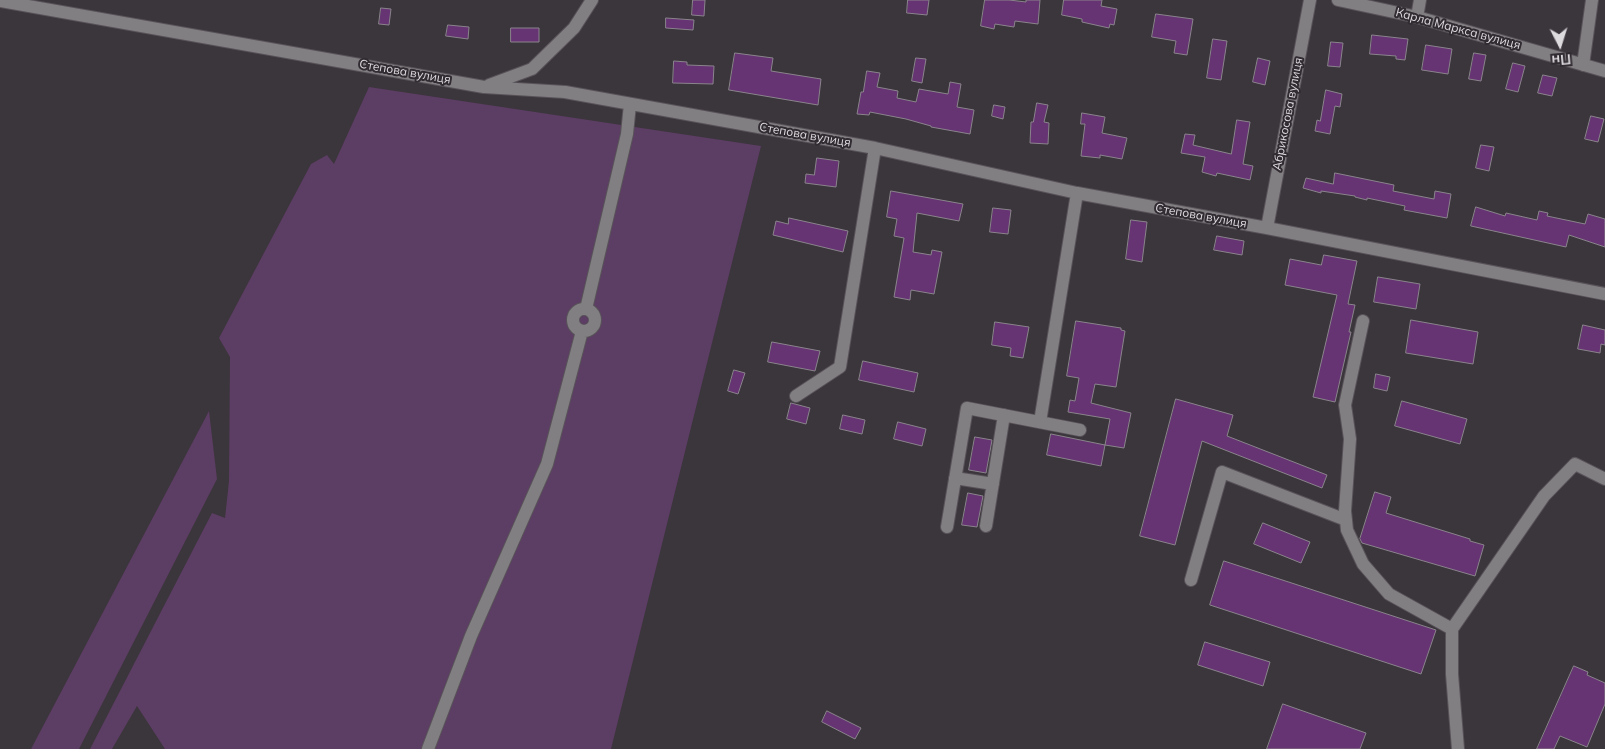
<!DOCTYPE html>
<meta charset="utf-8">
<style>
body{margin:0}
#map{position:relative;width:1605px;height:749px;overflow:hidden;background:#3b353c;font-family:Mulish,sans-serif}
canvas{display:block}
.north{position:absolute;left:1535px;top:20px;width:50px;height:50px;-webkit-text-stroke:4px #312b32;paint-order:stroke;rotate:175deg;font-size:14px;font-weight:700;line-height:20px;text-align:center;color:#dedbdf}
.north::after{content:'';display:block;margin:auto;width:18px;height:22px;background:#dedbdf;clip-path:polygon(50% 0,100% 100%,50% 72%,0 100%)}
</style>
<div id="map">
<canvas width="1605" height="749"></canvas>
<div class="north">Пн</div>
</div>
<script>
const g = document.querySelector('canvas').getContext('2d');
g.lineJoin = 'round';
function fill(path, color) { g.fillStyle = color; g.fill(path, 'evenodd'); }
function strokePath(path, color, width, dash) { g.strokeStyle = color; g.lineWidth = width; g.lineCap = dash ? 'butt' : 'round'; g.setLineDash(dash || []); g.stroke(path); }
function label(font, color, halo, rows, align = 'center') {
  g.font = font + ' Mulish,sans-serif'; g.lineWidth = 4; g.setLineDash([]); g.textBaseline = 'middle'; g.strokeStyle = halo; g.fillStyle = color; for (const [text, x, y, turn = 0] of rows) {
    g.save(); g.translate(x, y); g.rotate((+turn || 0) * Math.PI / 180); g.textAlign = isNaN(turn) ? turn : align; if (halo) g.strokeText(text, 0, 0); g.fillText(text, 0, 0); g.restore();
  }
}
fill(new Path2D(`
 M369,87l392,59 -150,603h-446l-28,-43 -25,43h-22l122,-236 13,5 4,-37 1,-124 -11,-19 92,-174 16,-9 7,9z
 M209,411l8,68 -138,270h-48z`), '#5c3d63');
const building = new Path2D(`
 M693,0h12l-1,16 -12,-1z
 M908,0h21l-2,15 -20,-2z
 M985,0h24l17,2v-2h14l-2,24 -23,-3 -1,6 -19,-3 -1,5 -13,-3z
 M1064,0h38l-1,6 16,3 -3,16 -4,-1 -1,4 -27,-6v-3l-20,-4z
 M381,8l10,1 -2,16 -10,-1z
 M1156,14l37,5 -6,36 -13,-2 2,-12 -24,-4z
 M666,18l28,2 -1,10 -27,-2z
 M448,25l21,2 -1,12 -22,-3z
 M511,28h28v14h-28z
 M1372,35l36,4 -3,21 -9,-1v-3l-26,-2z
 M1213,39l14,2 -6,39 -14,-2z
 M1331,42l12,1 -3,24 -12,-1z
 M1426,45l26,4 -4,25 -26,-4z
 M735,53l38,5 -2,13 50,8 -3,26 -89,-15z
 M1474,53l12,2 -5,26 -12,-2z
 M916,58l10,1 -4,24 -10,-2z
 M1258,58l12,3 -5,24 -12,-3z
 M674,61l13,1v3l27,1 -1,18 -40,-1z
 M1513,63l12,3 -7,26 -12,-3z
 M867,71l13,2 -3,14 21,4 -1,7 19,4 3,-13 29,5 2,-12 11,2 -4,23 17,3 -4,24 -39,-7v-1l-25,-7 -36,-7 -1,3 -12,-1 4,-22h2z
 M1543,75l14,3 -5,18 -14,-3z
 M1326,90l16,4 -2,13 -5,-1 -5,28 -15,-3 2,-11 3,1z
 M1037,103l11,2 -4,17 5,1 -1,21 -18,-1 1,-21h2z
 M994,105l11,2 -2,12 -11,-3z
 M1082,113l23,4 -3,16 25,5 -5,21 -22,-4v3l-19,-2 4,-32h-4z
 M1591,116l13,3 -6,23 -13,-3z
 M1237,120l13,2 -7,42 10,2 -3,14 -33,-7 -1,3 -14,-4 3,-15 -24,-4 4,-19 10,1 -2,10 38,9z
 M1481,145l13,2 -5,24 -13,-3z
 M817,158l22,3 -3,26 -31,-4 1,-9 8,1z
 M1335,173l59,12 -1,6 41,8 1,-8 16,3 -4,24 -43,-8 1,-4 -38,-8v2l-12,-3v-1l-34,-5v2l-18,-5 3,-10 27,6z
 M891,191l72,13 -4,17 -42,-8 -4,39 18,3 1,-5 10,2 -8,42 -23,-4 -1,10 -16,-3 10,-59 -10,-2 3,-17 -10,-2z
 M1476,207l29,9 1,-3 31,7 2,-9 9,2 -1,3 38,8 3,-10 17,5v28l-36,-12 -3,12 -95,-21z
 M993,208l18,2 -3,24 -18,-2z
 M789,218l59,13 -5,21 -70,-17 3,-14 12,3z
 M1131,220l16,2 -5,40 -16,-3z
 M1217,236l27,5 -2,14 -28,-5z
 M1324,255l33,6 -9,43 7,1 -6,27h2l-16,70 -22,-5 24,-102 -52,-10 5,-26 31,6z
 M1378,277l42,7 -4,25 -42,-7z
 M1411,320l67,12 -5,32 -67,-11z
 M1076,321l45,7v2l4,1 -9,56 -21,-3 -4,19 40,10 -7,35 -19,-3 5,-26 -42,-7 2,-12 5,1 4,-23 -12,-2z
 M995,322l34,5 -6,31 -13,-2 1,-8 -19,-3z
 M1583,325l22,5v15l-4,-1 -1,9 -22,-4z
 M772,342l48,9 -5,20 -47,-9z
 M863,361l55,12 -4,19 -55,-12z
 M734,370l11,3 -7,21 -10,-3z
 M1376,374l14,3 -3,14 -13,-3z
 M1176,399l57,16 -6,21 100,39 -5,13 -120,-47 -27,104 -35,-9z
 M1402,401l65,18 -7,25 -65,-18z
 M791,403l19,5 -4,16 -19,-5z
 M843,415l22,5 -3,14 -22,-5z
 M898,422l28,7 -4,17 -28,-7z
 M1051,434l54,11 -4,21 -54,-11z
 M975,437l17,3 -6,33 -17,-3z
 M1375,492l16,5 -5,16 84,26v2l14,4 -9,31 -113,-33 -2,-4z
 M968,493l15,3 -6,31 -15,-2z
 M1263,523l47,19 -9,21 -47,-19z
 M1224,561l212,69 -15,44 -211,-69z
 M1205,642l65,20 -7,24 -65,-21z
 M1574,666l14,6 -1,3 18,8v21l-18,43 -27,-11 -6,13h-17z
 M1283,704l83,29 -6,16h-93z
 M827,711l34,17 -6,11 -33,-17z`);
fill(building, '#663373');
strokePath(building, '#8a848c', 1);
const minor = new Path2D(`
 M1338,0l79,17 188,54
 M0,1l484,86 81,5 310,56 202,45 190,35 338,66
 M1417,17l3,-17
 M1583,65l9,-65
 M489,85l43,-16 42,-41 18,-28
 M1267,228l43,-228
 M573 320a11 11 0 1 1 22 0a11 11 0 1 1-22 0Z
 M586,309l41,-175 3,-30
 M1363,321l-18,84 5,34 -5,72 2,19 16,34 26,30 63,35
 M796,396l44,-29 35,-219
 M1040,422l37,-229
 M955,478l38,6
 M986,526l18,-111
 M947,527l20,-119 113,22
 M1191,580l31,-108 124,48
 M428,749l43,-113 76,-172 35,-133
 M1458,749l-6,-75v-45l92,-133 31,-32 30,15`);
strokePath(minor, '#585359', 14);
strokePath(minor, '#827f82', 12);
label('12px', '#dedbdf', '#312b32', [
 ["Карла Маркса вулиця",1458,29,15],
 ["Степова вулиця",405,72,10],
 ["Абрикосова вулиця",1288,114,-79],
 ["Степова вулиця",805,135,10],
 ["Степова вулиця",1201,216,10]
]);
</script>
